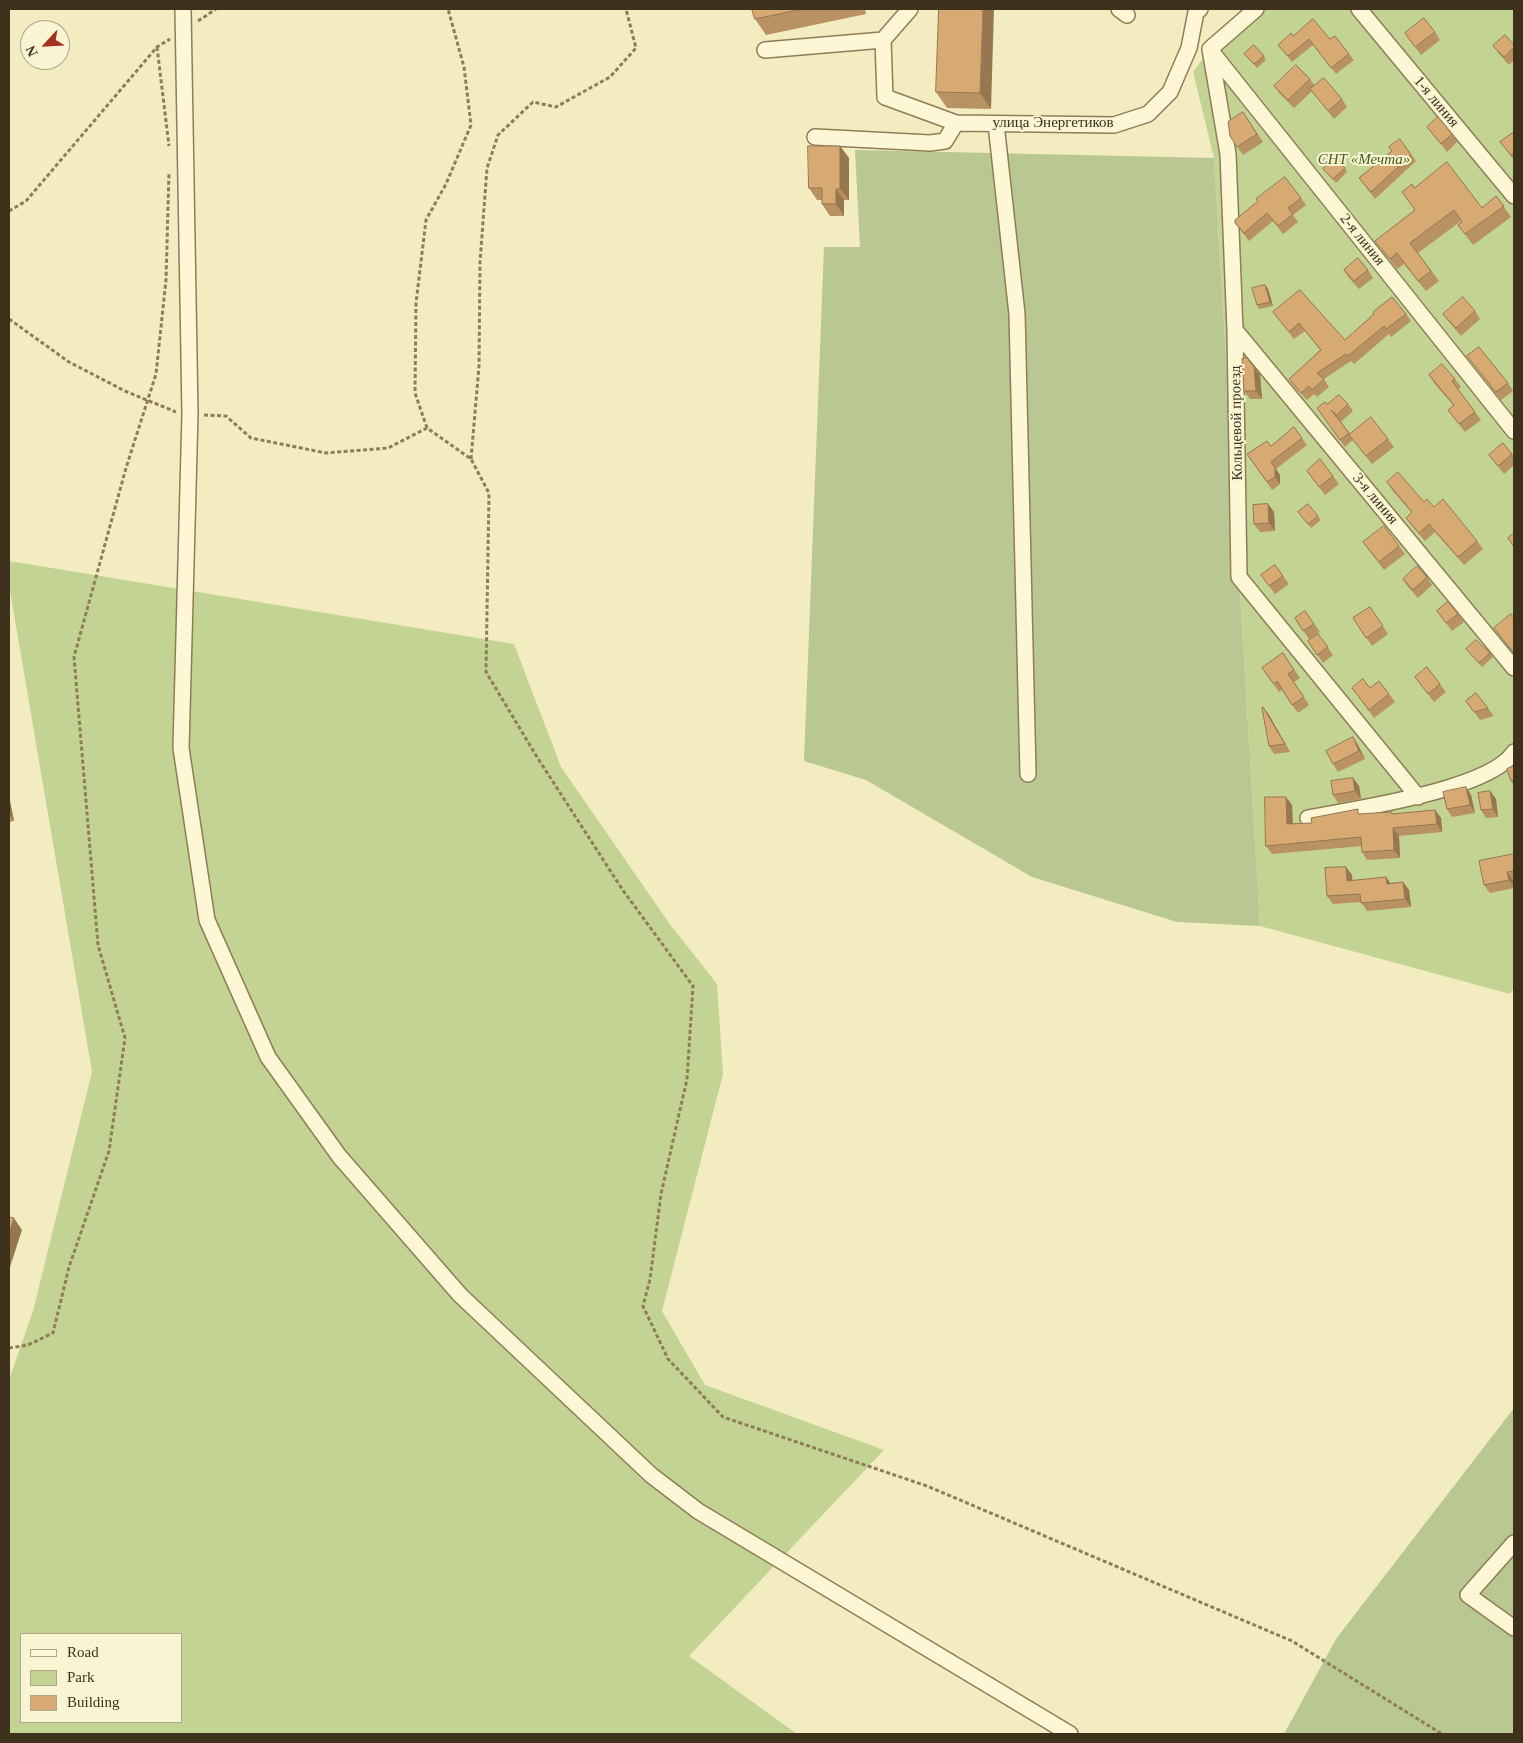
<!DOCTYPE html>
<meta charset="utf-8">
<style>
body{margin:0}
#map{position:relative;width:1523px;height:1743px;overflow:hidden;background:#f3ecc1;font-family:Georgia,serif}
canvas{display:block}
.frame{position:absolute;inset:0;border:10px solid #3d311c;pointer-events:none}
.legend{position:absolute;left:20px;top:1633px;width:162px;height:90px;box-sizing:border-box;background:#f9f4d1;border:1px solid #aea689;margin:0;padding:6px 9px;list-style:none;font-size:15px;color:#3d311c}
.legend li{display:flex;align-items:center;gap:10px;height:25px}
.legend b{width:25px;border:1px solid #aea689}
.north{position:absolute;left:20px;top:20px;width:50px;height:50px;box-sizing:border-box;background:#f9f4d1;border:1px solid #aea689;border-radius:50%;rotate:245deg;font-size:14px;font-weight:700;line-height:20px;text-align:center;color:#3d311c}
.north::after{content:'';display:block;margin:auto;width:18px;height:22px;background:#a5311e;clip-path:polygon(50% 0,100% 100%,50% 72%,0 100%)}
</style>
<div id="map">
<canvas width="1523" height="1743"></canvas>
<div class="frame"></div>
<ul class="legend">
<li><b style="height:6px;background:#fdf7d5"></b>Road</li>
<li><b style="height:14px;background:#c2d393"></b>Park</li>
<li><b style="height:14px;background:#d6aa72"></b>Building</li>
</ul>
<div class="north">N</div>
</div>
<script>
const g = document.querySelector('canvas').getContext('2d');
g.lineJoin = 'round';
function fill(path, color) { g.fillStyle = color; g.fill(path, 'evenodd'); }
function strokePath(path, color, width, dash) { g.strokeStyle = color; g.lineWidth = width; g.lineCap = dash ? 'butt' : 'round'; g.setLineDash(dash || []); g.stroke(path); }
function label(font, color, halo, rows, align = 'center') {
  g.font = font + ' Georgia,serif'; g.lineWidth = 4; g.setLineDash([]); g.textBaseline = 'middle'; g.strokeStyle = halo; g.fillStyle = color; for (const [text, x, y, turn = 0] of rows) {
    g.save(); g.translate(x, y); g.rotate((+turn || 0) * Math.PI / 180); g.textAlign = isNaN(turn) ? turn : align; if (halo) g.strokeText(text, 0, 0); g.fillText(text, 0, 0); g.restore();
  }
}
fill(new Path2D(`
 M1256,9h258v979l-4,6 -250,-68 -46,-768 -21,-86 17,-23z
 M9,561l505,83 47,123 108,156 48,61 6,90 -61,237 43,74 179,65 -195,206 108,78h-788v-354l24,-69 59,-239 -83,-487zM21,1634h160v88h-160z`), '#c2d393');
fill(new Path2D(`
 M855,150l359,8 46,768 -83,-4 -145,-45 -166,-97 -62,-19 20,-514h36z
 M1514,1408v326h-230l52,-95z`), '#b9c793');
const minor = new Path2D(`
 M183,9l7,405 -9,334 26,172 61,137 71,99 121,139 191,180 47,36 372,223
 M910,9l-27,31 2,57 71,26 158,2 34,-11 22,-22 19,-44 7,-36 4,-3
 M1119,9l8,6
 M1256,9l-46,40 18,105 7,176 4,247 179,220
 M1359,9l155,187
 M765,50l118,-10
 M1211,51l303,380
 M996,124l21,190 11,460
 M815,137l115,6 15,-2 11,-18
 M1235,330l279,338
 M1308,818c45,-9 182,-28 206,-66
 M1514,1543l-46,52 46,33`);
strokePath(minor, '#8f7d56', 18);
strokePath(new Path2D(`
 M198,21l18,-12
 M157,47l12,99
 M9,211l17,-10 131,-154 13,-8
 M9,319l60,43 56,29 51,21
 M204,415l22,1 25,22 75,15 62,-5 39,-20 44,31 18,34 -3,179 51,85 85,132 71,97 -6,93 -26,115 -11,85 -7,27 25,53 55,58 204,69 365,155 150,93
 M427,428l-12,-35 1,-90 10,-83 20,-36 25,-59 -7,-58 -16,-58
 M471,459l8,-93 1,-104 7,-94 11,-33 35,-33 23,5 54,-30 26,-29 -10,-39
 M9,1348l19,-3 25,-12 16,-66 40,-116 16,-113 -27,-93 -24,-288 52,-189 30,-94 10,-94 3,-108`), '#8f7d56', 3, [4, 2.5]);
strokePath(minor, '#fdf7d5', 15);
fill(new Path2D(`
 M752,9h113l1,5 -100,21 -11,-16z
 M939,9l52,100 -44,-1 -11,-16z
 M1435,32l5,8 -19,15 -16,-22z
 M1293,36l37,3 19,15 5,6 -18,14 -23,-29 -21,17 -14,-17z
 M1514,45v15l-5,5 -10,-11 -6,-8z
 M1244,54l20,2 2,4 -9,8z
 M1310,79l4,6 28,14 5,8 -13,12 -22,-28 -18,17 -14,-14 -6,-8z
 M1243,112l20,30 -20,13 -13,-19z
 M1427,127l25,7 5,8 -10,10z
 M1514,132v28l-14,-18z
 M1400,139l16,22 -41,38 -16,-21 33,-27z
 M840,146l9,12v42h-5v16h-14l-8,-12v-4h-5l-8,-12z
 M1345,168l2,4 -11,11 -13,-14z
 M1414,188l68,20 14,-12 15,21 -38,28 -15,-20 4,-3 -1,-1 -43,32 21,28 -13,10 -22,-27 -7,5 -22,-28 40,-31 -13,-18z
 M1301,198l5,7 -13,10 5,7 -15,12 -10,-13 -24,20 -14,-18z
 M1344,270h24l5,8 -14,11 -10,-11z
 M1265,285l3,4 5,17 -14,3 -2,-4z
 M1475,311l5,8 -19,17 -12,-14 -6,-8z
 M1273,312l72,28 61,-26 5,7 -20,16 -2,-3 -35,30 -3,-3 -27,18 5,8 -12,10 -3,-3 -7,6 -13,-14 -5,-7 31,-29 -15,-19 -11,8z
 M1467,356l41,27 5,8 -12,9z
 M1254,367l6,8 2,24h-12l-6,-8z
 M1429,375l26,4 6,8 -3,2 23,31 -16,12 -17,-22 6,-4 -20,-23z
 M1327,404h21l5,7 -12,11 -2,-3 11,15 38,5 6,8 -22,17 -19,-24 -8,7 -28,-39z
 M1294,427l13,18 -31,24 4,6v9l-8,6 -25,-36 24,-8z
 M1503,443l11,13v9l-10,9 -15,-19z
 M1307,471l26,5 6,8 -14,11z
 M1387,482l47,25 43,34 6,8 -19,16 -29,-33 -10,9 -13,-15 -6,-8 6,-5 -20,-23z
 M1268,504l6,8 1,19 -15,1 -6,-8z
 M1308,504l13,16 -10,8 -13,-16z
 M1363,542l36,4 6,8 -21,16z
 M1275,565l14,19 -14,10 -14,-19z
 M1427,577l5,8 -14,13 -10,-11 -5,-8z
 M1370,607l18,27 -16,12 -19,-28z
 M1305,611l15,21 -11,7 -14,-21z
 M1437,611l21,3 6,8 -12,9z
 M1318,634l15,21 -10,8 -15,-22z
 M1466,649l24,4 3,4 -11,10z
 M1283,653l17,25 -6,4 15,23 -11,8 -16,-23 -3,2 -17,-24z
 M1415,677l25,7 6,8 -12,10z
 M1352,688h18l19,6 6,8 -21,16z
 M1476,693l18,23 -14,4 -14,-19z
 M1263,707l6,8 21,37 -16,2 -5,-8z
 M1358,745l7,14 -27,13 -5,-8z
 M1514,766v20l-3,-5z
 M1353,778l6,8 2,13 -23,4 -5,-8z
 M1466,787l5,8 4,18 -23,4 -5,-8z
 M1490,791l6,8 2,18 -12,1 -5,-8z
 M9,796l5,25 -5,1z
 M1292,805l1,19 19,-1 48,-9h34l41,-4 6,8 1,14 -43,4 1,22 -33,2 -5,-8v-6l-90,8 -6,-8z
 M1514,854v25l-1,1 1,8 -24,5 -6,-8z
 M1346,867l6,8v6l34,-4 4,6 13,-1 6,8 2,17 -44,4 -6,-9 -28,2 -6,-8z`), '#b89262');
fill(new Path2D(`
 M983,9h11l-3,100 -11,-16z
 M840,146l9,12v42l-9,-11z
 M836,189l8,11v16l-8,-12z
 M1265,285l3,4 5,17 -3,-4z
 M1254,367l6,8 2,24 -6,-8z
 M1275,468l5,7v9l-5,-7z
 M1268,504l6,8 1,19 -6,-8z
 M1263,707l6,8 21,37 -5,-8z
 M1353,737l5,8 7,14 -6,-8z
 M1353,778l6,8 2,13 -6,-8z
 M1466,787l5,8 4,18 -5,-8z
 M1490,791l6,8 2,18 -5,-8z
 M9,796l5,25 -5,-7z
 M1286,797l6,8 1,27 -6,-8z
 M1435,810l6,8 1,14 -5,-8z
 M1393,828l6,8 1,22 -6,-8z
 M1346,867l6,8 1,14 -6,-8z
 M1507,872l6,8 1,7 -5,-7z
 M1386,877l6,8 -5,-1z
 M1403,882l6,8 2,17 -6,-8z
 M14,1218l8,12 -13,40v-37z`), '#967750');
const building = new Path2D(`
 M752,9h51l-48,10z
 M939,9h44l-3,84 -44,-1z
 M1424,18l11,14 -20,15 -10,-14z
 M1313,19l17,20 5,-3 14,18 -18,14 -22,-29 -21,17 -10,-11 13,-12 2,3z
 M1505,35l9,10v2l-10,10 -11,-11z
 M1254,45l10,11 -10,8 -10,-10z
 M1296,65l14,14 -22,21 -14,-14z
 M1324,78l18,21 -14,12 -18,-22z
 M1243,112l14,22 -20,13 -7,-11 -2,-14z
 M1438,117l14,17 -11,10 -14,-17z
 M1514,132v21l-3,2 -11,-13z
 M1400,139l11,16 -40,37 -12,-14 33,-27 -3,-4z
 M808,146h32v43h-4v15h-14v-16h-13z
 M1335,158l10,10 -12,11 -10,-10z
 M1447,162l35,46 14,-12 8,10 -39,28 -7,-9 4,-3 -8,-12 -44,33 21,28 -13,10 -21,-28 -7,6 -15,-18 40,-31 -13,-18 10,-8 2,4z
 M1285,177l16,21 -13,10 5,6 -15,12 -11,-13 -23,20 -9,-10v-3l23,-19 -2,-2z
 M1358,258l10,12 -14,11 -10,-11z
 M1265,285l5,17 -13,3 -5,-17z
 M1300,290l45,50 29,-26 -1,-2 19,-15 14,17 -20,15 -2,-3 -36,30 -2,-2 -29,19 7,6 -12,11 -3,-4 -8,7 -12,-14 32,-29 -22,-27 -10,9 -16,-20z
 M1463,297l12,14 -19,17 -13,-14z
 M1479,347l29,36 -12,9 -29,-36z
 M1247,358l7,9 2,24h-12l-2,-32z
 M1442,364l13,15 -3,2 23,31 -16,12 -11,-14 6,-5 -25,-30z
 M1339,395l9,9 -11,11 -6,-5 18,23 -9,7 -23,-32 8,-6 2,2z
 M1371,417l17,22 -22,17 -17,-21z
 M1294,427l8,11 -31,24 4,6v9l-8,5 -20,-28 20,-13 4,5z
 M1503,443l9,11 -14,12 -9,-11z
 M1320,459l13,17 -14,11 -12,-16z
 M1398,472l26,30 3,-3 7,8 9,-8 34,42 -19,16 -29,-33 -10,9 -13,-15 6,-6 -25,-30z
 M1268,504l1,19 -15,1 -1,-19z
 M1308,504l10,12 -10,8 -10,-12z
 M1384,526l15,20 -20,16 -16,-20z
 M1514,533v14l-6,-9z
 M1275,565l8,11 -14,10 -8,-11z
 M1417,566l10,11 -14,13 -10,-11z
 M1448,602l10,12 -12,9 -9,-12z
 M1370,607l13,19 -17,12 -13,-20z
 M1305,611l9,13 -11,7 -8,-13z
 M1511,614l3,4v35l-20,-25z
 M1318,634l10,13 -11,8 -9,-14z
 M1476,640l14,13 -11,10 -13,-14z
 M1283,653l11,17 -6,4 16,23 -12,8 -15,-24 -3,3 -12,-16z
 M1427,667l13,17 -12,10 -13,-17z
 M1363,679l7,9 9,-7 10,13 -20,16 -17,-22z
 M1476,693l12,15 -14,4 -8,-11z
 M1263,707l22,37 -16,2 -7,-38z
 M1353,737l6,14 -26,13 -7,-13z
 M1514,766v14l-3,1 -4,-12z
 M1353,778l2,13 -22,4 -2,-14z
 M1466,787l4,18 -23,4 -4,-17z
 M1490,791l3,18 -12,1 -3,-17z
 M1265,797h21l1,27 25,-1 -1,-5 47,-9v5l34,-2v2l43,-4 2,14 -44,4 1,22 -32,2 -1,-15 -95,9z
 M1514,854v17l-7,1 2,8 -25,5 -5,-24z
 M1346,867l1,14 39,-4 1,7 16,-2 2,17 -44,4 -1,-9 -33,2 -2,-28z
 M9,1217l5,1 -5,15z`);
fill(building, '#d6aa72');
strokePath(building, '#967750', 1);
label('15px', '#3d311c', '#f9f4d1', [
 ["1-я линия",1436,102,50],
 ["улица Энергетиков",1053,123],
 ["2-я линия",1362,240,51],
 ["Кольцевой проезд",1237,423,-91],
 ["3-я линия",1375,499,50]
]);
label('italic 15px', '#445c20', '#f9f4d1', [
 ["СНТ «Мечта»",1364,160]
]);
</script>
